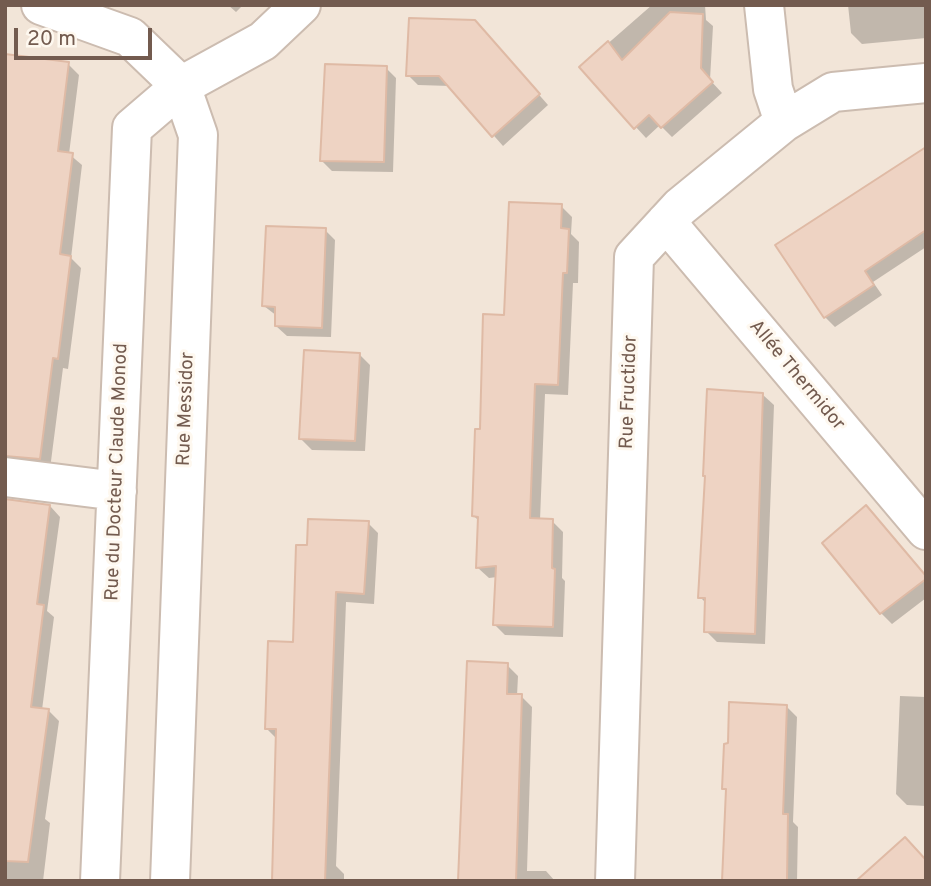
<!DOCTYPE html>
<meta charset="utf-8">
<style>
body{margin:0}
#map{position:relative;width:931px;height:886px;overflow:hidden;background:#fbf4e9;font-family:Overpass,sans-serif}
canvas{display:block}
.frame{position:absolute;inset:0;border:7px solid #735b4f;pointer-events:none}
.scale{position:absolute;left:14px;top:28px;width:138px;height:32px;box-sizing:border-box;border:4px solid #735b4f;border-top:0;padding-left:9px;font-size:21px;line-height:24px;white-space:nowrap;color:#735b4f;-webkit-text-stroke:5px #fef8ef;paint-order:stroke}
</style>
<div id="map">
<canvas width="931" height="886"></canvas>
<div class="frame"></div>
<div class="scale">20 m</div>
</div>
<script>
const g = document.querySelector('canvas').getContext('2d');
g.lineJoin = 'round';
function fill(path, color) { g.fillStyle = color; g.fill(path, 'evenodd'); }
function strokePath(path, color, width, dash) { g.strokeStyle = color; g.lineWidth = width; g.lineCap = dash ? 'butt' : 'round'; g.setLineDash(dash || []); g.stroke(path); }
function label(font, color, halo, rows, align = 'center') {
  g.font = font + ' Overpass,sans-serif'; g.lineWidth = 6; g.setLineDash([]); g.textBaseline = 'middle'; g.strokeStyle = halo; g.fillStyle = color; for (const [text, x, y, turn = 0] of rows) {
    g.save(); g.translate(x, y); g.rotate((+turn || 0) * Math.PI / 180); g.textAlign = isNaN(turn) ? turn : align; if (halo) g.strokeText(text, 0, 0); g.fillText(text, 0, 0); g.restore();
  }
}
fill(new Path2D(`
 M5,5h921v876h-921z`), '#f2e5d8');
fill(new Path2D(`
 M228,5h15l-7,7z
 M652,5h53l1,15 7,6 -3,54 12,13 -50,44 -12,-12 -14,13 -65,-71z
 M848,5h78v33l-64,6 -11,-11z
 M485,33l63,72 -45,41 -53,-60 -32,-1 -10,-10z
 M68,64l11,11 -10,79 13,11 -11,93 10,10 -13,101 -5,-1 -13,101h-45v-181z
 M386,68l10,10 -3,94 -61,-1 -10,-10z
 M926,161v86l-53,35 9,13 -47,32 -10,-10z
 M561,206l11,11 -1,17 8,8 -1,41h-5l-5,112 -23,-1 -5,126 12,1 11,11 -1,46 3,3 -2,56 -58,-2 -11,-11 3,-47 -8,1 -11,-10 1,-47 -5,-5 7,-85 25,-114z
 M325,230l10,10 -4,97 -44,-1 -11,-10 1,-10 -13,-10z
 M360,355l10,10 -5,86 -53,-1 -11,-11z
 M763,395l11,10 -9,239 -48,-2 -11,-11 1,-27 -7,-7z
 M5,501l45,5 10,11 -13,94 7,6 -12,93h6l11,11 -14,98 5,4 -7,58h-38z
 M368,523l10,10 -4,71 -28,-2 -10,264 8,8v7h-71l5,-141 -11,-11 28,-85 14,-97z
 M926,577v21l-34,26 -11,-11z
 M507,665l11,11 -1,20h4l11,11 -5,164h19l9,10h-86z
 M900,696l26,1v109l-19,-1 -11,-11z
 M786,706l11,11 -4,105 5,5 -1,54h-73l3,-89 -4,-4 6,-43z`), '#0003');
const building = new Path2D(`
 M670,12l33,2 -2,54 12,14 -52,46 -12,-13 -15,14 -55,-62 29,-26 14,19z
 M409,18l66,2 65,74 -48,43 -53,-61h-33z
 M5,54l64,8 -11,89 15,2 -13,101 11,2 -13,103 -5,-1 -13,101 -35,-3z
 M325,64l62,2 -3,96 -64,-1z
 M926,147v83l-61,41 9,14 -50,33 -49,-73z
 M509,202l53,2 -1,24 8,1 -2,44h-4l-5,112 -23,-1 -5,134 23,1 -1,49 3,1 -2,58 -60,-2 3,-59 -20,2 2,-51 -6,-1 3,-87h5l3,-115 21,1z
 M266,226l60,2 -4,100 -47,-2v-19l-13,-1z
 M304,350l56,3 -5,88 -56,-2z
 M707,389l56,4 -8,241 -51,-2 1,-34h-7l7,-122h-2z
 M5,499l45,6 -13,99 7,1 -13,102 18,2 -21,153 -23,-1z
 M866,505l60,71v3l-46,35 -58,-71z
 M308,519l61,2 -5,73 -28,-2 -11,289h-53l4,-152h-11l3,-88 25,1 3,-97h11z
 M467,661l41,2 -1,31h15l-6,187h-58z
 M729,702l58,3 -4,109h5l-1,67h-65l4,-92h-4l2,-45 4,-1z
 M905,837l21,23v21h-70z`);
fill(building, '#eed3c3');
strokePath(building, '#dfbaa5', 2);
const minor = new Path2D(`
 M41,5l89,32 51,49 17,49 -28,746
 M764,5l9,84 11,33
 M666,222l260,308
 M5,477l112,14
 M100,881l32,-753 49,-42 82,-45 38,-36
 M615,881l19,-624 46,-50 104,-85 49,-30 93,-9`);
strokePath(minor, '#ccbcb0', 42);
strokePath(minor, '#fff', 38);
label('19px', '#735b4f', '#fef8ef', [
 ["Allée Thermidor",796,376,50],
 ["Rue Fructidor",630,392,-88],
 ["Rue Messidor",187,409,-88],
 ["Rue du Docteur Claude Monod",118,472,-88]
]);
</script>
